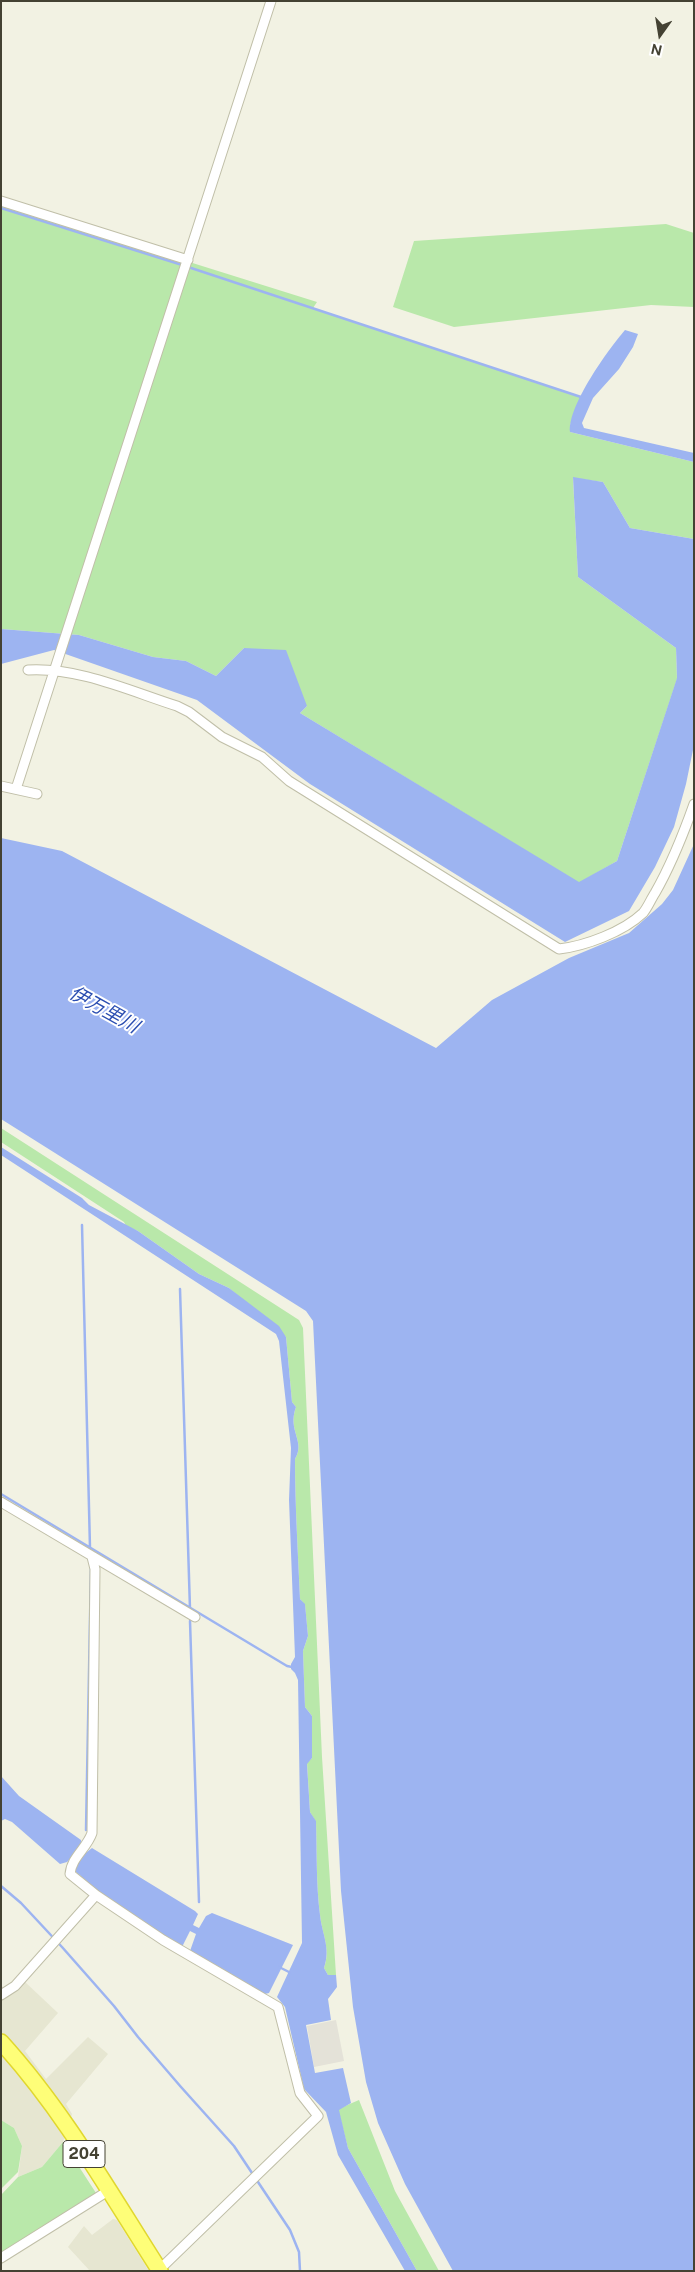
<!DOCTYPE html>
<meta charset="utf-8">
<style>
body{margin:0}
#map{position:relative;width:695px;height:2272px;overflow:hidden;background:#f2f2e3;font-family:"Public Sans",sans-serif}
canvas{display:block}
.frame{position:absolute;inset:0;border:2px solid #444233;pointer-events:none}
.north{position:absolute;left:635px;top:10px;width:50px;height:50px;-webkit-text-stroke:4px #fff;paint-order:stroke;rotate:193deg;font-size:14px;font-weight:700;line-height:20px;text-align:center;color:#444233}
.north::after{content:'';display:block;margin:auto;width:18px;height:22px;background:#444233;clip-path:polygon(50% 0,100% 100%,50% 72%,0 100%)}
</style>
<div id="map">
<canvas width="695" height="2272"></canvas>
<div class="frame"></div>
<div class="north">N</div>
</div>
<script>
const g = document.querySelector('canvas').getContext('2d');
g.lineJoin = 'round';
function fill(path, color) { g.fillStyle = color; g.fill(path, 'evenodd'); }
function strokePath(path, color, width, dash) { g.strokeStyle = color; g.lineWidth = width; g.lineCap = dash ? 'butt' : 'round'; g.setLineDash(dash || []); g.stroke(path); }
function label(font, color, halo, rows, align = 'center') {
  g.font = font + ' "Public Sans","Noto Sans JP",sans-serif'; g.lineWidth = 4; g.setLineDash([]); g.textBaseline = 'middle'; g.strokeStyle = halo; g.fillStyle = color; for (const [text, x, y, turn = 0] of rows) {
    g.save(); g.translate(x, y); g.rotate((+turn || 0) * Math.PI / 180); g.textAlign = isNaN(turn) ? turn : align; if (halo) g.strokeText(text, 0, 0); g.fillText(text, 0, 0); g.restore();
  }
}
fill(new Path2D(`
 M24,1981l34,32 -33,38 21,28 42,-42 20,17 -42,50 6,10 -9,28 -21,25 -24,10 4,-31 -8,-18 -13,-8v-135l3,3z
 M113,2219l4,1 32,51h-59l-22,-24 16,-21 8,9z`), '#e6e6d1');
fill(new Path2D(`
 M336,2020l8,41 -30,6 -7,-41z`), '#e4e2d8');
fill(new Path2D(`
 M1,203l316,99 -4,6 268,89 -11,28v7l124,30v77l-64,-11 -27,-46 -30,-4 5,99 98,71 1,31 -60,182 -38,22 -279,-170 7,-7 -63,-58 -28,28 -30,-15 -33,-4 -74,-22 -78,-6z
 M666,224l28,9v74l-43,-2 -197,22 -61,-20 21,-66z
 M1,1128l298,192 4,8 19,429 14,218h-8l-4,-7c7,-19 -2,-34 -4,-53 -4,-31 -3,-63 -4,-93l-6,-10 -3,-49 5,-5v-42l-7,-9 -2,-56 5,-15 -3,-31 -5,-6c-2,-47 -5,-93 -5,-140 11,-18 -8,-28 1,-52l-4,-5 -6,-65 -57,-49 -30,-14 -61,-43 -12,-5 -2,-4 -123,-80z
 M359,2100l36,91 44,80h-22l-69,-123 -10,-39z
 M1,2120l13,8 8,18 -4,26 -17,17z
 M63,2142l33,51 -95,60v-58l17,-18 24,-10z`), '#b9e8aa');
fill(new Path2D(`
 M625,330l13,4 -5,13 -14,22 -26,29 -11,25 2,5 110,25v9l-124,-30c-2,-27 38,-82 55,-102z
 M573,477l30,5 27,46 64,11v206l-8,39 -12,43 -19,40 -26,44 -64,31 -255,-158 -113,-84 -143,-50 -53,14v-35l78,6 74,22 33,4 30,15 28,-28 42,2 21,56 -7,7 279,169 38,-21 60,-183 -1,-30 -98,-71z
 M1,838l61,13 374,197 56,-48 77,-42 60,-25 33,-29 11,-14 21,-46v1427h-241l-48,-87 -27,-61 -12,-41 -13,-75 -12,-116 -28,-570 -7,-10 -305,-192z
 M1,1147l81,51 7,7 49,26 61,43 30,14 50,38 7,11 6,65 4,5c-9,24 10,34 -1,52 0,47 3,93 5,140l5,5 3,32 -5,15 2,56 7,9v42l-5,6 3,48 6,9c1,31 0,63 4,94 2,19 11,33 4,53l4,7h8l1,12 -9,12 3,21 -25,5 9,48 28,-5 8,35 -12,7 9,38 69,123h-12l-67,-116 -12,-43 -22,-23 -19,-82 -8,-10 25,-54 -4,-263 -3,-7 -4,-4v-5l4,-7 -6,-157 2,-52 -12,-107 -3,-7 -275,-179z
 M1,1776l18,20 62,44 2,15 9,-7 103,63 3,3 -5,11 6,3 7,-12 6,-3 81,32 -24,48 -4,1 -75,-43 6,-17 -6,-3 -8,16 -79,-52 -27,-23 -2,-17 -7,7 -7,2 -48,-42 -7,-3 -4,2z`), '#9db4f1');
strokePath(new Path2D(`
 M1,208l178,56 402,133
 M82,1225l8,323
 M180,1289l10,320
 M1,1494l286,172 5,1
 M190,1621l9,281
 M86,1830l5,-263
 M1,1886l20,17 41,44 52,59 24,31 43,50 53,59 56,84 9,22 1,19
 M279,1967l10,5 1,3`), '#9db4f1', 2.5);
const minor = new Path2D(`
 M1,201l187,59
 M28,670c50,-3 102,21 149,36l12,6 33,25 40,20 27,24 270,168c26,-3 64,-17 84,-36 5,-6 8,-14 12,-20 16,-28 28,-58 39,-89
 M1,786l36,8
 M16,789l255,-788
 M1,1502l194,115
 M96,1895l67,45 115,67 22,86 18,23 -159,154
 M1,1995l14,-9 81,-91 -26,-21c1,-16 17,-26 22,-41l3,-264 -3,-12
 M1,2258l107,-67`);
const trunk = new Path2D(`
 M1,2042c62,68 109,151 159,229`);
strokePath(minor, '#c0bfa8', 11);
strokePath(trunk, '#e0d72f', 18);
strokePath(minor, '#fff', 9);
strokePath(trunk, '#fefe78', 15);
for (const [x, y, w] of [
 [84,2154,42]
]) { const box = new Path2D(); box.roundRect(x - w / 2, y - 13.5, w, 27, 4); g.fillStyle = '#fff'; g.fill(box); strokePath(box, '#444233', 1); }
label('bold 16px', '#444233', null, [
 ["204",84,2154]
]);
label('italic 19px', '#2b4eb1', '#fff', [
 ["伊万里川",104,1010,29]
]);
</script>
